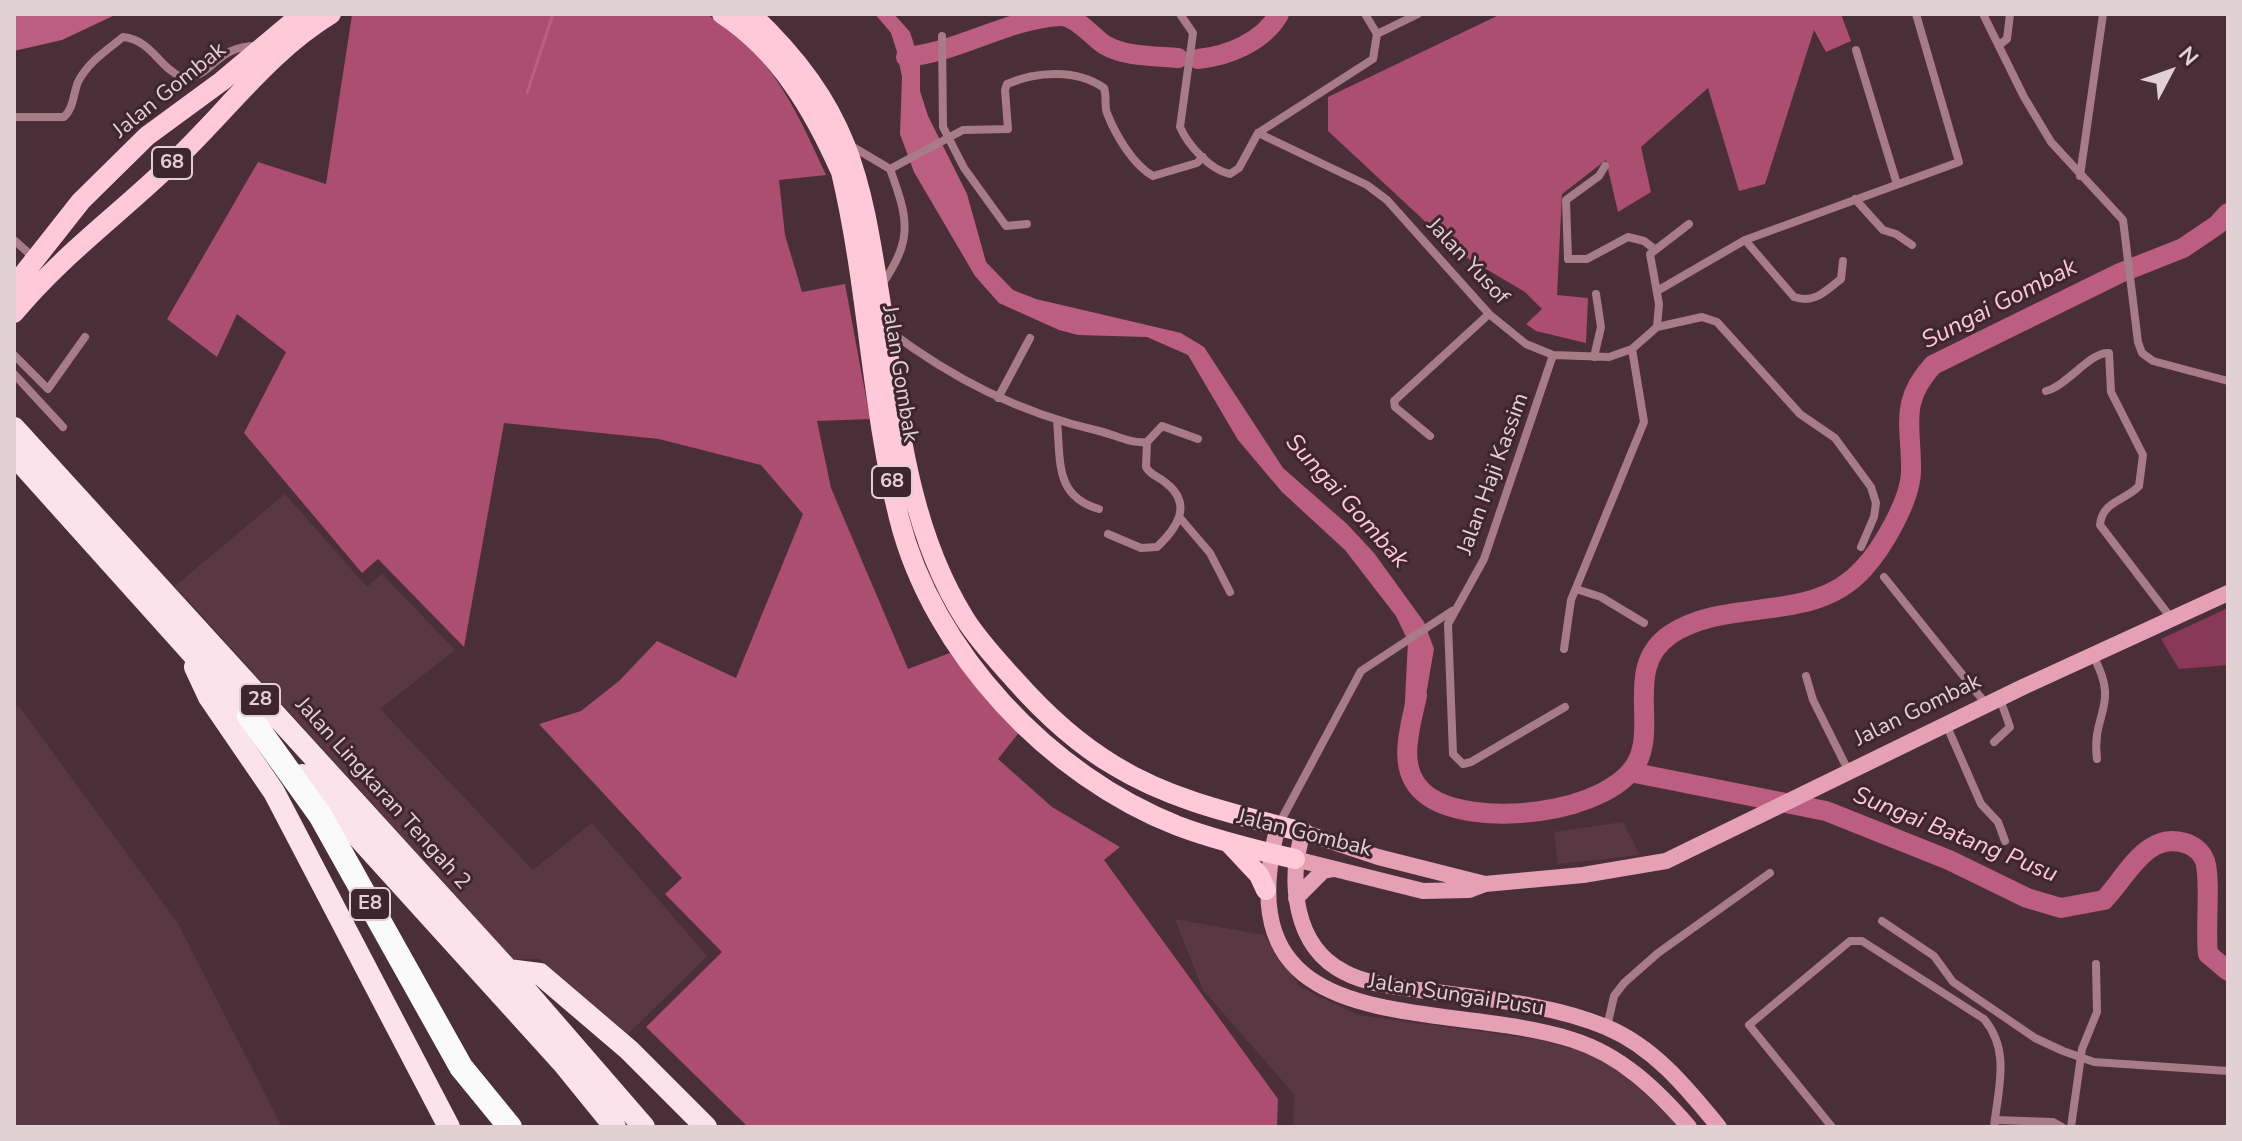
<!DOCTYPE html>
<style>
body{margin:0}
#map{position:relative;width:2242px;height:1141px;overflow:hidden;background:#4a2f38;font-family:"Nunito Sans",sans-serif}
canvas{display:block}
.frame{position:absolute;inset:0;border:16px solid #e1d0d4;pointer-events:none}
.north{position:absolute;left:2130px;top:32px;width:80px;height:80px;-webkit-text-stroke:6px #3f252d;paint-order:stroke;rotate:49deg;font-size:22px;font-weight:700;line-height:32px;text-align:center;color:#e1d0d4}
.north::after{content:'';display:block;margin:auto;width:28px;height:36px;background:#e1d0d4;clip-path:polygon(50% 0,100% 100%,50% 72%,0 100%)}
</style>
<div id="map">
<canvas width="2242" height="1141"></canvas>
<div class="frame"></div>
<div class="north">N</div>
</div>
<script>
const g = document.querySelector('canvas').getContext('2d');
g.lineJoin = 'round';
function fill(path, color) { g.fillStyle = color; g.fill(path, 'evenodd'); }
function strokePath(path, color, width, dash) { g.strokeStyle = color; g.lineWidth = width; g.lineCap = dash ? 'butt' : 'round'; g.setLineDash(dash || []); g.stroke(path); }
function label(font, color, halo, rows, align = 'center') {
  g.font = font + ' "Nunito Sans",sans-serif'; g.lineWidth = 6; g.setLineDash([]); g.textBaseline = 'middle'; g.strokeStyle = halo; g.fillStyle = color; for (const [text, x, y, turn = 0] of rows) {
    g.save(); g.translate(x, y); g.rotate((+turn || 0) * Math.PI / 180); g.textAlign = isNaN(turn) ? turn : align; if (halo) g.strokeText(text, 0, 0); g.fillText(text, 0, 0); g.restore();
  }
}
fill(new Path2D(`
 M285,494l82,93 15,-13 73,76 -75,59 153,161 59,-47 115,133 -80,79 -88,-76h-26l-338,-373z
 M18,705l159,217 105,205h-268v-418z
 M1623,822l17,33 -82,9 -4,-32z
 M1175,919l89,16 36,52 58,28 178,24 69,19 59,45 20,24h-391l1,-33 -91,-104z`), '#5a3843');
fill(new Path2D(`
 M2228,608v57l-49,4 -18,-30z`), '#893957');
fill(new Path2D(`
 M706,14c65,38 90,95 120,161l-47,5 6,55 17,57 43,-8 25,135 -53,2 14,67 77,181 47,-18 66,79 -23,29 54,48 68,40 -16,13 174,239 -1,28h-529l-102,-100 76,-75 -57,-58 17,-16 -143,-154 42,-13 38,-30 38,-40 79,37 67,-164 -42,-49 -102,-26 -155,-16 -40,224 -86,-88 -16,14 -118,-140 42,-81 -49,-38 -20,43 -50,-38 91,-157 68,22 26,-169z
 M1501,14h340l10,27 -25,11 -12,-22 -49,154 -26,7 -31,-103 -67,59 10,45 -33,20 -12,-52 -44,34 -5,101 31,3 -2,45 -50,-12 -10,-7 16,-15 -17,-17 -66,-39 -131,-122v-34z`), '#ab4e70');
fill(new Path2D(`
 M14,14h103l-55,26 -48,11z
 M875,14h19l16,18 10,31v28l8,25 39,78 19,68 27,28 23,9 145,34 23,14 79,121 64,56 27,29 50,69 10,27 -12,69 -18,2 4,-79 -12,-25 -51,-66 -63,-58 -44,-52 -50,-85 -41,-18 -69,-2 -19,-5 -60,-27 -24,-27 -61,-104 -14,-38 2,-57 -5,-25 -6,-19z`), '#bc5e80');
strokePath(new Path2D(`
 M527,93l26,-79`), '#bc5e80', 3);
strokePath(new Path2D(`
 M906,57c54,-5 101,-38 154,-41 16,-1 32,21 45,29 20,12 50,11 73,13
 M1198,59c30,-3 65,-17 81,-45
 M1417,695c-6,31 -22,73 7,98 44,38 192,22 215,-35 16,-39 -14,-93 32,-124 59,-38 142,-9 192,-65 19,-20 47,-68 48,-97 1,-45 -13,-69 22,-107l187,-92 63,-25 34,-23 11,-12
 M1630,772l196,39 123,49 78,38 34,10 43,-8c24,-25 43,-71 84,-56 7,3 14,9 17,17 6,19 0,69 3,93l20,17`), '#bc5e80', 20);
strokePath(new Path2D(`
 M1180,14l13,19 -13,94c8,18 30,43 50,47l9,-6 19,-35 115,-74 4,-25 -12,-20
 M1983,14l41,83 27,45 72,78 15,122 4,11 11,8 75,20
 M1377,34l41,-20
 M942,36l1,91 21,41 42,58 21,-2
 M1999,45l8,-6 3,-25
 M1856,50l41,134
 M14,117h50c10,-9 9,-23 14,-35 10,-20 29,-32 45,-45 29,3 36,31 60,41 33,-1 30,-33 76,-32
 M1258,133l109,52 20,15 102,114 37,30 27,11 56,2 23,-8 25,-22 2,-23 -9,-50 39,-30
 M848,144l42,25c19,52 23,70 -9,117
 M1605,166l-6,10 -33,24 2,59h19l41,-22 16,4 9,7
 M890,169l73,-39 45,-1 -3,-39 2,-6c30,-13 70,-15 97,4 3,8 0,17 3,25 8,21 26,52 46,63l44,-13 6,-6
 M2080,176l23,-162
 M1855,199l28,31 13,4 16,11
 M14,240l20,18
 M1745,240l49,57c21,7 31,-6 47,-18l2,-18
 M1657,291l88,-51 214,-78 -43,-148
 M1657,327l45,-10 15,5 83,92 35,24 36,49 5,16 -2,14 -13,30
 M888,330c65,49 132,83 211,101 17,4 31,13 48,11l15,-16 36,13
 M14,355l34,34 37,-52
 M1553,355l-69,204 -36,65 5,130 10,10 8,-2 94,-55
 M1594,357l7,-30 -5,-33
 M14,374l49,53
 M2046,391c22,-6 45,-40 63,-38l2,39 32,63 -4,31c-14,15 -37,15 -39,39l71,93
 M998,398l32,-60
 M1057,421c4,40 -3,75 42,88
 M1430,436l-35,-29 -1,-6 95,-87
 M1181,519l29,34 20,39
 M1108,534l33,14 16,-1c19,-18 37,-42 9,-64 -8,-7 -15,-7 -20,-16l1,-25
 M1884,577l102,127
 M1576,589l25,8 43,26
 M1564,649l7,-49 73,-178 -12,-73
 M2093,656c28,50 -2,57 4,103
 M1806,676l7,24 35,70
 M1946,724l35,80 17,18 7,19
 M1994,742l16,-15 -10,-28
 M1279,824l82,-153 91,-60
 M1882,921l52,35 19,26 82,56 28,13 31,11 134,9
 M1607,1027l7,-31 10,-13 34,-30 112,-80
 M1995,1120l58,2 9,5
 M1832,1127l-83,-102 101,-84h12l122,78c27,32 14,70 10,108
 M2071,1127l11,-78 15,-37 -1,-48`), '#a77b88', 8);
strokePath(new Path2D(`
 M1278,826c-59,221 164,171 295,214 48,15 84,50 116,87
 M1295,859l128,32 46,-1 16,-6 98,-9 83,-14 357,-174 205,-94
 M1485,884l-107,-27 -75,-25c-15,48 -10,114 41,140 24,13 56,15 83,19 59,8 124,13 179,36 48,20 81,61 113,100
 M1296,898l27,-27 11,-2`), '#e5a0b6', 16);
strokePath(new Path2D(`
 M722,14c58,38 92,97 119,158 27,114 30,233 58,346 34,135 151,258 279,308 37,14 78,24 117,33
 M751,14c102,97 110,165 131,297 16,104 25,216 83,308 14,22 32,41 49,60 30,34 62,64 101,87 57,35 124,49 188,66
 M14,286l67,-85 66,-65 75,-55 80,-67
 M14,313c46,-56 104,-98 156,-148 54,-50 97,-112 161,-151
 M1230,844l29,31 7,15`), '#ffc9d9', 20);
strokePath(new Path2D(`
 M14,428l494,542 136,157
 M14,455l246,274
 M195,667l14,30 65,95 175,335
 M302,775l261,288 52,64
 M508,970l32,4 89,76 77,77`), '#fce2ea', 22);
strokePath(new Path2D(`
 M249,716l71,99 141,252 49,60`), '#fafafa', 24);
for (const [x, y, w] of [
 [172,163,40],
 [892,482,40],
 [260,700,40],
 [370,904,40]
]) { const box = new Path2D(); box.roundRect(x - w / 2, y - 16, w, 32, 6); g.fillStyle = '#3f252d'; g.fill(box); strokePath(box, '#e1d0d4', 2); }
label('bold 20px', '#e1d0d4', null, [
 ["68",172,163],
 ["68",892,482],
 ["28",260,700],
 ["E8",370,904]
]);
label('22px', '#e1d0d4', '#3f252d', [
 ["Jalan Gombak",170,91,-39],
 ["Jalan Yusof",1467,262,47],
 ["Jalan Gombak",899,374,81],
 ["Jalan Haji Kassim",1494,474,-70],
 ["Jalan Gombak",1918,711,-26],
 ["Jalan Lingkaran Tengah 2",382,794,48],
 ["Jalan Gombak",1304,834,14],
 ["Jalan Sungai Pusu",1456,996,9]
]);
label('italic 24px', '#fcc8d7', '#3f252d', [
 ["Sungai Gombak",2000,305,-27],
 ["Sungai Gombak",1346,502,48],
 ["Sungai Batang Pusu",1955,836,22]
]);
</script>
